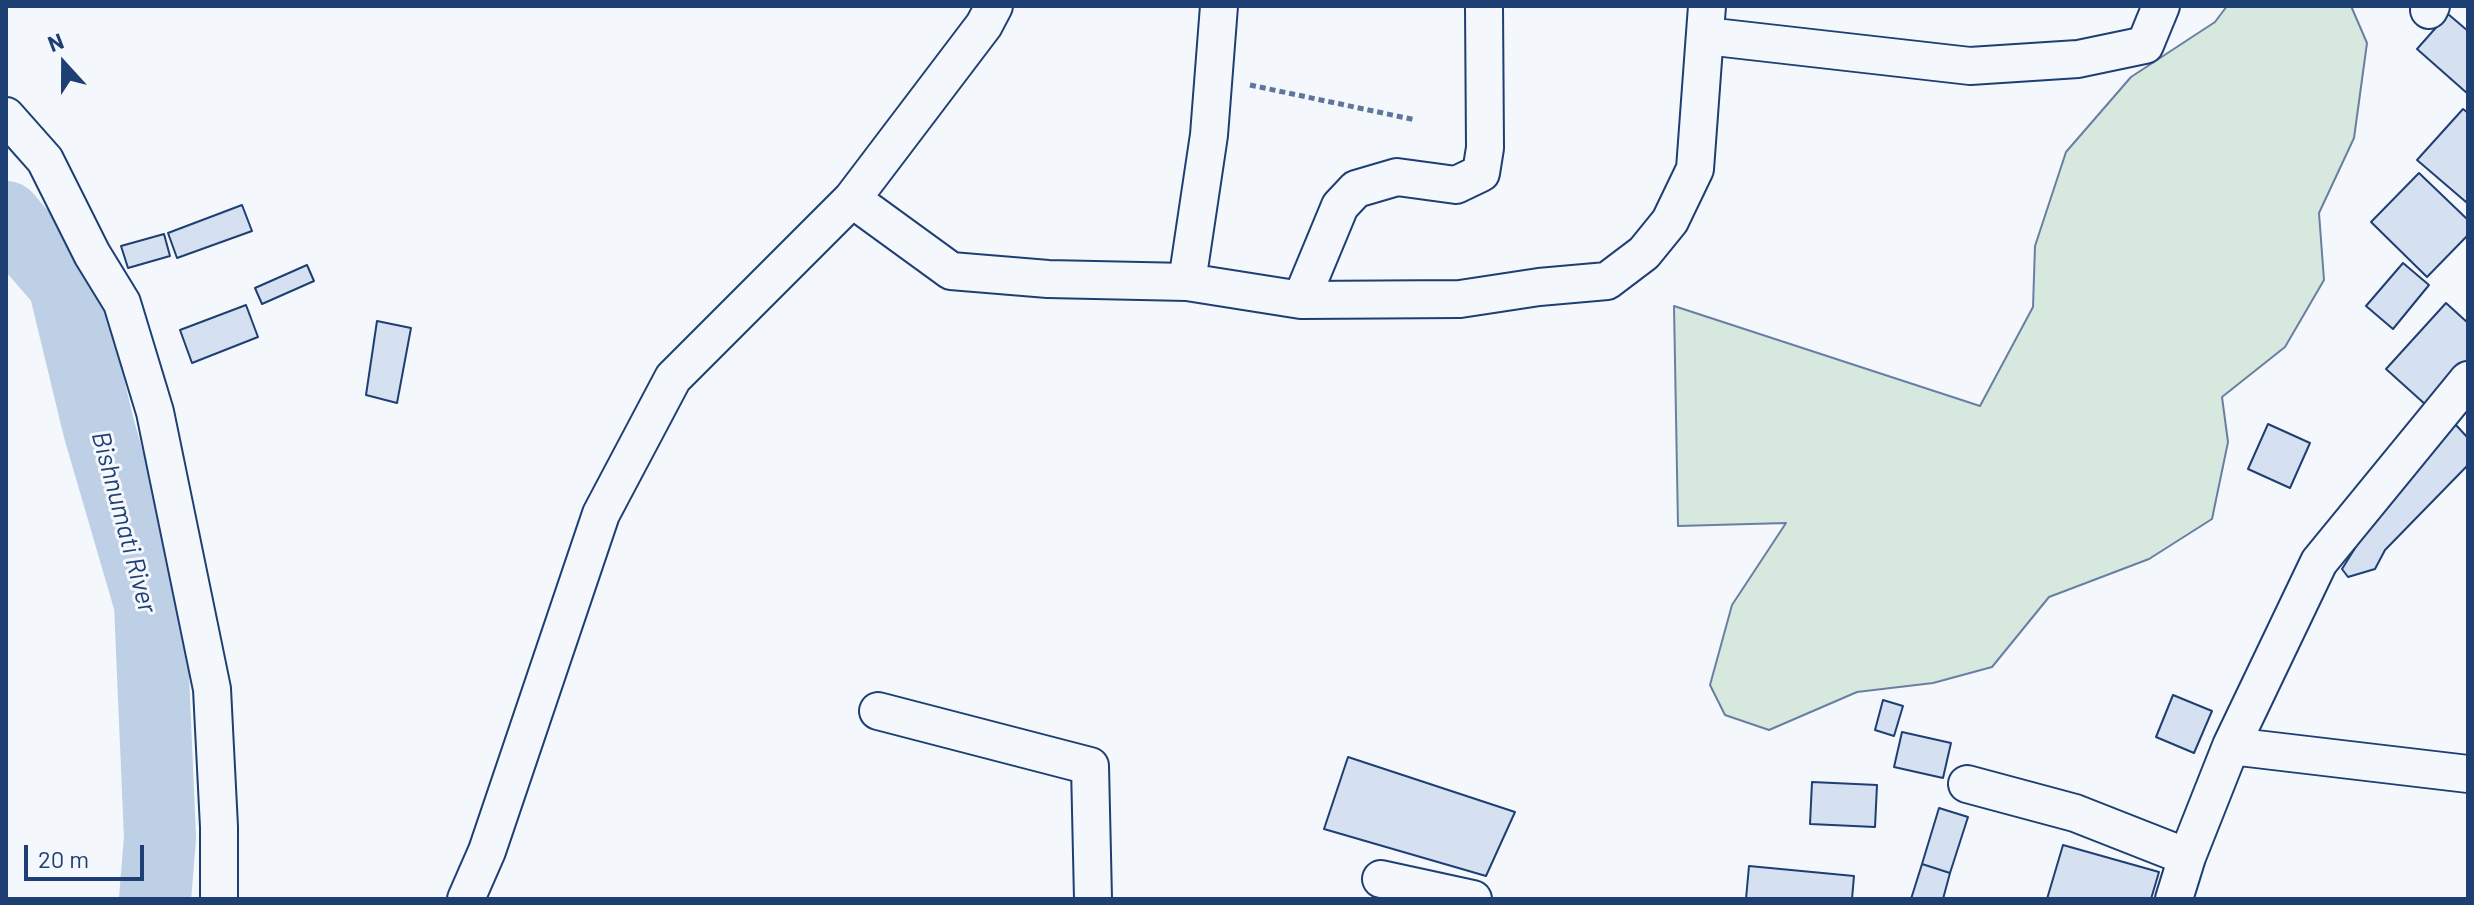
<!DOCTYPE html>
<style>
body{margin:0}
#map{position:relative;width:2474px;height:905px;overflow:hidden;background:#f4f7fb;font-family:Barlow,sans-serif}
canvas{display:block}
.frame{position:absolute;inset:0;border:8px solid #1d3f73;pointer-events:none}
.north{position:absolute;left:24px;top:24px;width:80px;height:80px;-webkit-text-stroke:6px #f4f7fb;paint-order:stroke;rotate:339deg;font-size:22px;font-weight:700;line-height:32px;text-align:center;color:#1d3f73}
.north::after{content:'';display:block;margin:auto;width:28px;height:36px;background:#1d3f73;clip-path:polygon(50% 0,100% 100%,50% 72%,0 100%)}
.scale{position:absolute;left:24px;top:845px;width:120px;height:36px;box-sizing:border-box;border:4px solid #1d3f73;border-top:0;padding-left:10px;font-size:24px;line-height:28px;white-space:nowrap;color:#1d3f73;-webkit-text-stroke:6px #f4f7fb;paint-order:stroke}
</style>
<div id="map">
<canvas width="2474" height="905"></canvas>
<div class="frame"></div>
<div class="north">N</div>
<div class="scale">20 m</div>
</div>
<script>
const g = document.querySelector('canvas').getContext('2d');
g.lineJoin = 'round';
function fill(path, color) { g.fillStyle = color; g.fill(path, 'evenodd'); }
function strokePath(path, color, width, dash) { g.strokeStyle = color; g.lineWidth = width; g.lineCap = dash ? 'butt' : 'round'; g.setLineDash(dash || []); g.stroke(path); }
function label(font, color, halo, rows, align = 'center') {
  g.font = font + ' Barlow,sans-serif'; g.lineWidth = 6; g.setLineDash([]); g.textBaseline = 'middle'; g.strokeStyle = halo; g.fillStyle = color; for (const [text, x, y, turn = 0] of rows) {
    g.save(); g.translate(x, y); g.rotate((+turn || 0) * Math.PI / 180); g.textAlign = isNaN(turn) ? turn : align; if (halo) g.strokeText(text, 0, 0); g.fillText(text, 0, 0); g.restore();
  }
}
const green = new Path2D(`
 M2227,6h124l16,37 -13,95 -35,75 5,67 -39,67 -63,50 6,45 -16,77 -63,40 -100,38 -57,70 -59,16 -76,9 -88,38 -44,-15 -15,-30 22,-80 54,-82 -108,3 -4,-220 306,100 53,-99 2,-61 31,-94 65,-75 84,-55z`);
fill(green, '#d7e8df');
strokePath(green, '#687fa3', 2);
strokePath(new Path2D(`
 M6,217l58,67 35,145 51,175 10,234 -5,61`), '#bed0e5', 72);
const building = new Path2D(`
 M2448,14l20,17v63l-51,-45z
 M2463,109l5,4v86l-2,3 -49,-42z
 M2419,173l49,47v15l-41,42 -56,-55z
 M242,205l10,26 -75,27 -9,-25z
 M164,234l6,22 -42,12 -7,-22z
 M2403,263l26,22 -36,44 -27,-23z
 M307,265l7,16 -52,23 -7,-16z
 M2446,303l22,20v36l-42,46 -40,-36z
 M246,305l12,32 -66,26 -12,-33z
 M377,321l34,7 -14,75 -31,-8z
 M2268,424l42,19 -20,45 -42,-19z
 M2455,424l13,14v27l-83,85 -10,19 -27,8 -6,-8 20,-32z
 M2173,695l39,16 -18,42 -38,-16z
 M1883,700l20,6 -9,30 -19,-6z
 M1902,732l49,11 -8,35 -49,-11z
 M1348,757l167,55 -29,64 -162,-47z
 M1812,782l65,3 -2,42 -65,-3z
 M1939,808l29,9 -18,56 -28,-9z
 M2063,845l96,27 -8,27h-104z
 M1922,864l28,9 -7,26h-32z
 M1749,866l105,10 -2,23h-106z`);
fill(building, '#d5e0f0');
strokePath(building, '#1d3f73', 2);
const street = new Path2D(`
 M2429,10l2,-4
 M1706,36l264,30 108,-7 67,-14 16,-39
 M6,116l39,44 47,94 30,49 33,109 57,277 7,138v72
 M852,199l99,72 97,8 139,3 114,18 159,-1 79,-12 68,-6 37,-28 26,-32 25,-52 12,-163
 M1187,282l22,-147 10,-129
 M1301,300l39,-94 16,-17 41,-12 59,8 25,-12 4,-25 -1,-142
 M878,711l212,55 3,133
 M2231,746l237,28
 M1967,784l108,29 112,44
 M1381,879l92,20
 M466,899l21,-48 114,-337 72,-136 179,-179 132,-174 10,-19
 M2174,899l13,-42 44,-111 88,-184 149,-182`);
strokePath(street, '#1d3f73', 40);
strokePath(new Path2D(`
 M1250,85l166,35`), '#5e769c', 5, [6, 4]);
strokePath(street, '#f4f7fb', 36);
label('italic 26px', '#1d3f73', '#f4f7fb', [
 ["Bishnumati River",124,522,75]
]);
</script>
